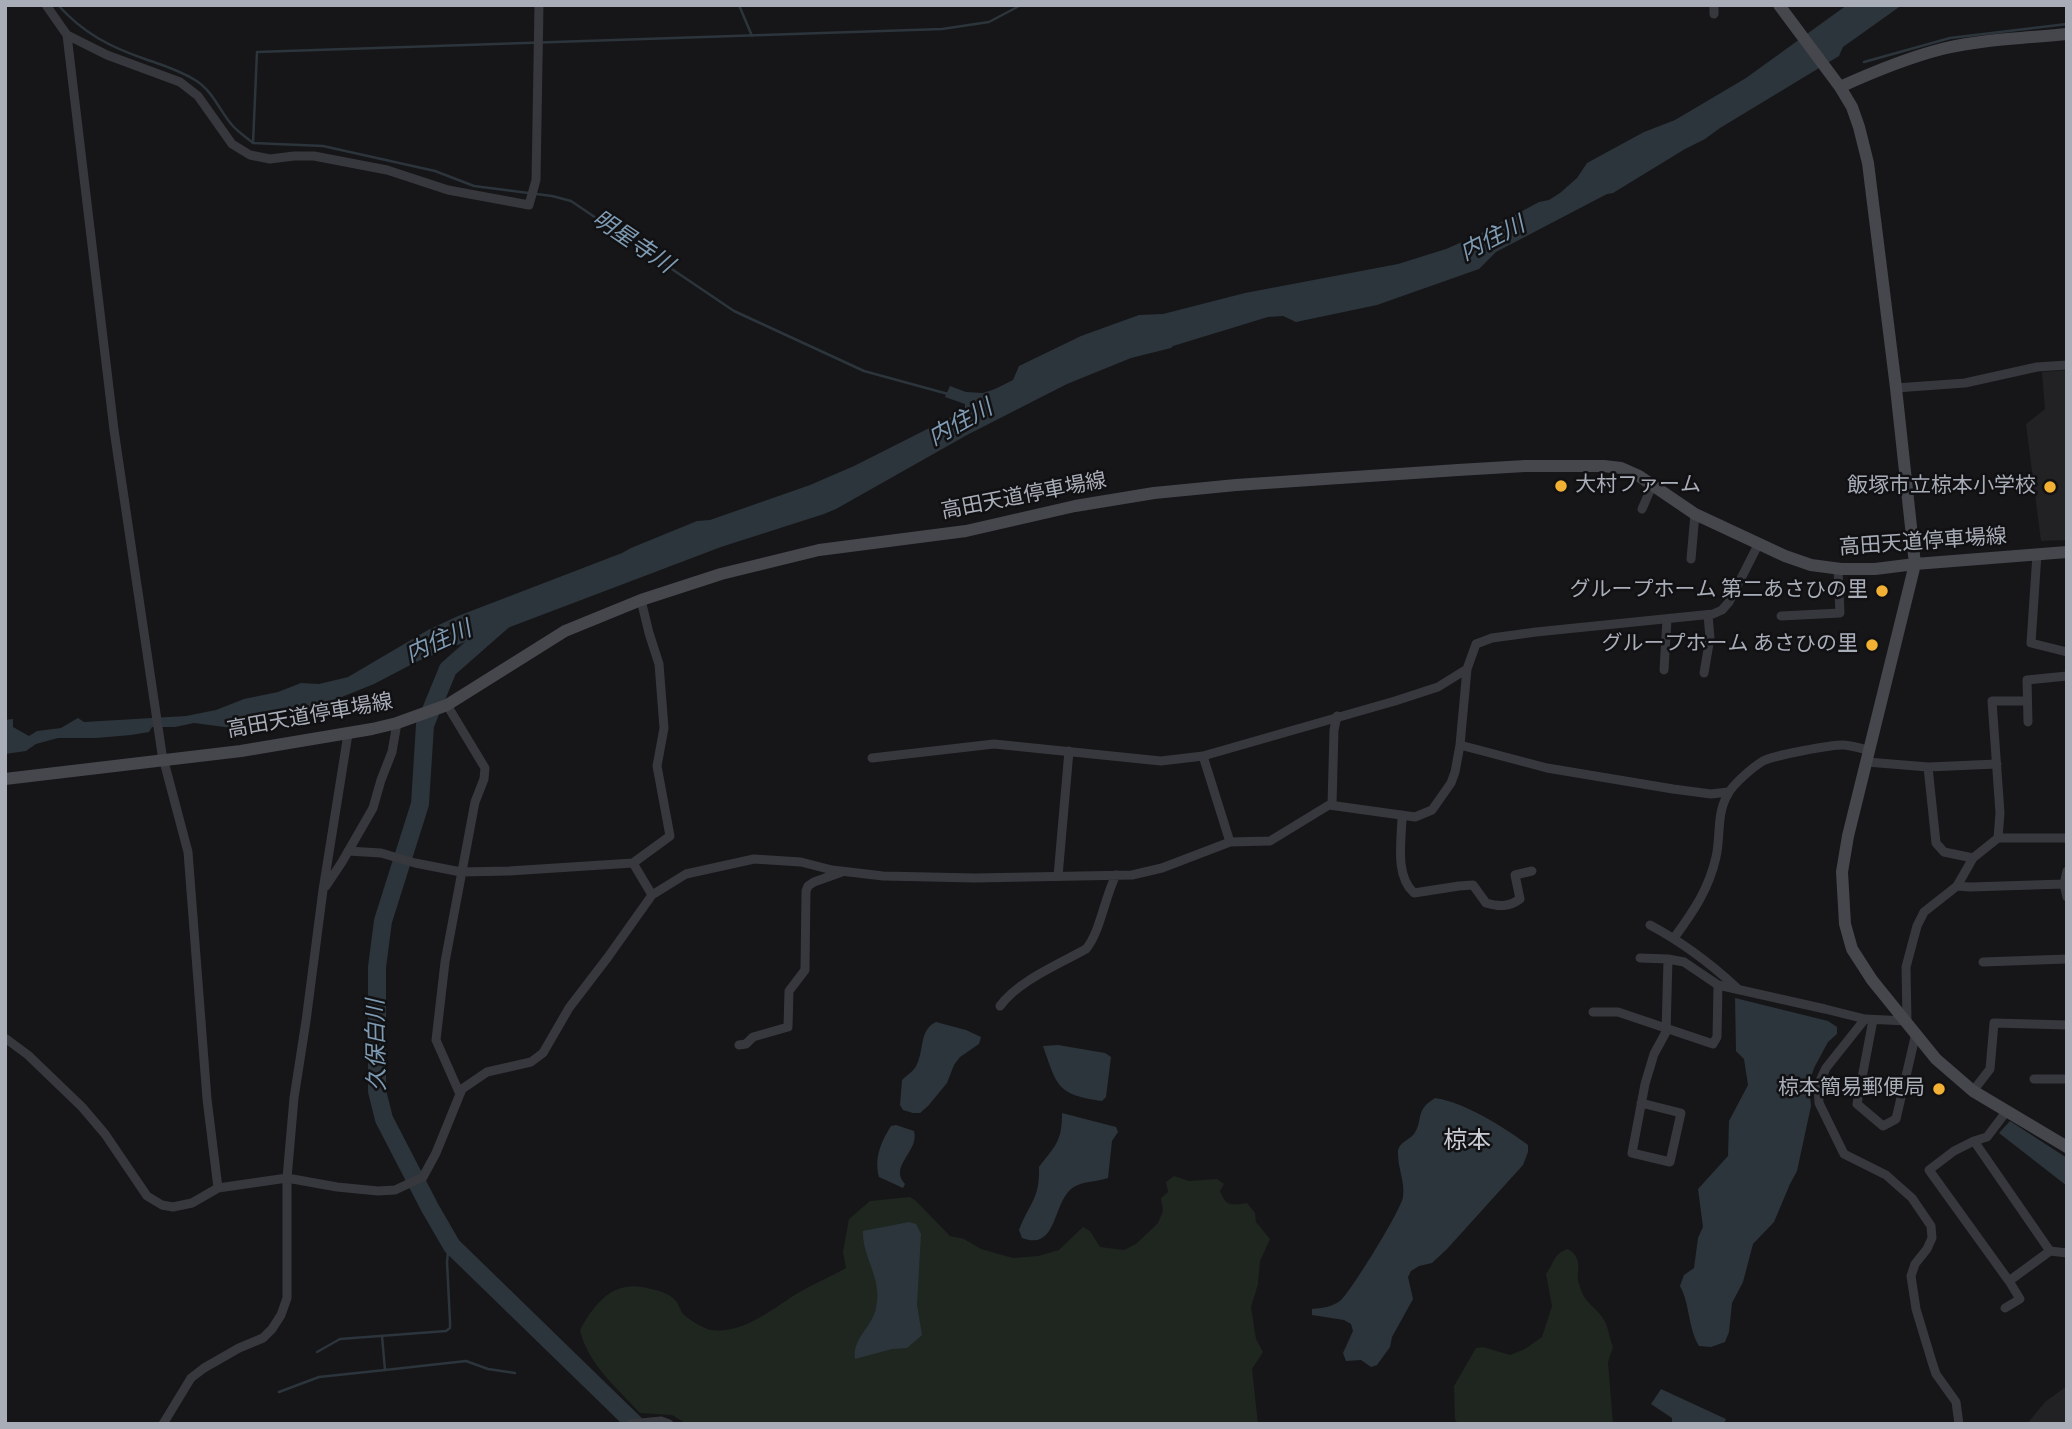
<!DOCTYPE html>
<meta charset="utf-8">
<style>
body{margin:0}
#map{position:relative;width:2072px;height:1429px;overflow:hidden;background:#161618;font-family:"Titillium Web",sans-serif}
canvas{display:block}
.frame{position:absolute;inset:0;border:7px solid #a8adb8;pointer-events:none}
</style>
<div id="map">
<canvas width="2072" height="1429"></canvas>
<div class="frame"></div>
</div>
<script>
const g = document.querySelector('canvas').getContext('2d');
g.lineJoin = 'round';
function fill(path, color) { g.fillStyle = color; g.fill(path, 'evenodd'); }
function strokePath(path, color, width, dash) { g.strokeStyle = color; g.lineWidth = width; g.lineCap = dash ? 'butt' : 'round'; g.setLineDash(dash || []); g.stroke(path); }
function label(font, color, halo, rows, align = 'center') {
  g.font = font + ' "Titillium Web","Noto Sans JP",sans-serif'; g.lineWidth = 5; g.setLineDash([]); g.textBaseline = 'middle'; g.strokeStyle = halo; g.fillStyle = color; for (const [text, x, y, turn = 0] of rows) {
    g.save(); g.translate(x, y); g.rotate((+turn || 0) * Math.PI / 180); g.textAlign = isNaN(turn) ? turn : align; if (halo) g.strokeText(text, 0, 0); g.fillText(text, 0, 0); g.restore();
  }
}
fill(new Path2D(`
 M2067,370v170l-26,1 -15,-117 19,-15 -3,-37z
 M2067,1386v38h-40l18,-22z`), '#222225');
fill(new Path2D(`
 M1174,1176l15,5 28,-2 7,5 -4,7c6,16 12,14 27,12l8,10 1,9 14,17 -10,22 -2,23 -7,23 5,32 7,13 -11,17 6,55h-571l-15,-9 -32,-2c-22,-24 -53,-50 -60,-83 16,-29 35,-52 71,-41 9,2 17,4 24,11 4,4 5,10 8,14 5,5 21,15 28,16 33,4 61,-21 87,-37 15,-9 32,-16 48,-25l-3,-16 6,-33 21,-18 40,-4 6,4 34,35 14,3 17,10 32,9 25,-2 21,-6 24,-23 7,4 10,16 24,3 12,-6 22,-21 5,-12 -2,-13 7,-6 -2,-10z
 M1568,1249c17,11 7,21 11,35 5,20 17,22 25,36 5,8 5,18 9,27l-5,15 5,62h-155l-3,-5 -1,-33 22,-38 7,-1 27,8 15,-6 17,-12 10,-31 -6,-32c8,-11 8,-21 22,-25z`), '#1e261f');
fill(new Path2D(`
 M1847,5h55l-59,42 -4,9 -119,72 -15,11 -20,10 -72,44 -6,1 -111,58 -17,17 -102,36 -81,17 -13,-6 -15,1 -95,29 -2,2 -40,10 -64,26 -100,51 -131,74 -12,5 -103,33 -211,80 -40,13 -52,21 -44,23 -72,29 -15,-4 -32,6 -11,3 -12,10 -38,-5 -19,4h-23l-3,5 -18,3 -35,3h-38l-22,6 -10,7 -21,3v-34l8,-1v8l16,9 8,-5 24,-3 17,-10 6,4 102,-6 30,-6 28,-11 34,-7 23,-9 18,1 29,-7 80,-47 30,-14 164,-63 9,-5 66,-27 13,-1 100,-35 44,-19 111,-56v-6l-20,-7 5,-11 16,6 17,1 12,-4 18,-9 6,-14 62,-30 58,-21 24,-1 82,-21 153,-29 48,-15 30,-13 63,-34 10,-2 11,-7 17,-15 10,-15 57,-31 31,-12 71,-42z
 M1735,998l93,23 9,6v7l-9,8 -14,26 -5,16 2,22 -14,65 -7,13 -16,38 -21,22 -10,38 -11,21 -3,29 -4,10 -14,5 -12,-1c-11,-18 -9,-42 -19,-60l4,-11 10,-7 4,-30 5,-11 -5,-38 30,-33 1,-35 19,-36 -4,-26 -8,-8z
 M936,1022l30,8 15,7 -2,7 -19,13 -6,8 -7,18 -19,23 -8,7h-7l-10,-3 -3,-5 2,-25c4,-4 10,-8 13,-12 10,-15 3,-38 21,-46z
 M1058,1045l47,8 6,4 -5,40 -4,4c-45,-6 -45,-15 -59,-55z
 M1435,1098c29,4 69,29 93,47v7l-5,13 -76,84 -15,14 -13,3 -8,5 -3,6 5,22 -21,38 -2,10 -13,18 -6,2 -10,-7 -15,1 -3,-8 10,-22 -2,-7 -7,-4 -32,-5v-6c10,-1 22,-2 30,-10 11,-11 59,-89 61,-102 2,-16 -5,-28 -5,-43 -1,-11 10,-13 16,-20 10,-15 0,-23 21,-36z
 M1062,1113l54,14 2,5 -6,9 -4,37c-11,4 -28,3 -37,11 -19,17 -14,62 -49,49l-3,-8c10,-27 21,-30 20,-63 16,-21 23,-25 23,-54z
 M2010,1121l57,37v28l-68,-53z
 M896,1125l18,6c6,20 -26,35 -9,53l-2,4 -24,-11c-5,-19 2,-35 12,-51z
 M909,1222l7,2 5,10 -4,71 5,30 -15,13 -15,1 -37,10c-3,-21 17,-31 21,-51 7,-30 -14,-50 -13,-77z
 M1661,1389l65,30 -2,5h-52v-6l-21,-14z`), '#2c353c');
strokePath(new Path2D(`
 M58,5c25,28 52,42 87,54 17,6 34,11 50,21 18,11 24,30 37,45 6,7 14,12 21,18
 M739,5l13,31
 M1864,62l86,-24 117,-14
 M253,143l4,-91 685,-23 47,-7 32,-17
 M253,143l70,3 112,25 39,15 78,10 19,5 163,110 130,60 84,23
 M317,1352l23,-13 106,-8 4,-3v-6l-3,-60 2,-20
 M385,1370l81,-9 22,8 27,4
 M279,1392l40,-15 66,-7 -3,-34`), '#2c353c', 2.5);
strokePath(new Path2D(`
 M506,618l-58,51 -23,56 -5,79 -37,117 -6,46v124l7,28 46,89 22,38 183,178`), '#2c353c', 18);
strokePath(new Path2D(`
 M46,5l21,30 47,395 48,324 26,98 19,247 11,89
 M1714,5v9
 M67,35l40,20 73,27 18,14 34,48 18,11 20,4 24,-3h20l73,14 61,20 81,15 7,-25 3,-175
 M1896,388l69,-5 72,-16 30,-2
 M1642,509l10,-23
 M2037,554l-6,89 36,9
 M1691,559l4,-45
 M1781,616l59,-3 -2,-44
 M1664,670l3,-51
 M1704,673l6,-35 -2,-23
 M447,705l38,63 -1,11 -9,23 -30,160 -9,78 23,52
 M2028,722l-1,-42 40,-4
 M1460,745l87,23 126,21 38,5 17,-2
 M1203,756l27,86
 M872,758l122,-14 167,17 42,-5 192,-55 43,-14 29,-18
 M1867,762l61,5 69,-3
 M1928,767l8,76 8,9 29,6
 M1332,805l2,-75 3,-14
 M1402,815c0,24 -8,60 12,78l45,-7 14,-1 13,18c13,4 23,4 34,-4l-5,-24 17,-4
 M1998,838l2,-25 -8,-112h35
 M348,851l33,2 34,10 46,9 48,-1 124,-8 37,-27 -13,-70 7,-38 -5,-64 -10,-31 -8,-33
 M633,863l19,32
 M2067,871l-3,13 3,13
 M1058,876l11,-125
 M326,886l16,-24 31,-54 8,-28 11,-28 5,-29
 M1957,886l13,1 94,-3
 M1650,925c32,17 60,38 87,63
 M1674,938c19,-26 35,-49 42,-81 5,-21 0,-43 12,-63 5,-10 25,-27 35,-33 12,-6 67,-16 80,-16 8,0 18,4 26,5
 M1640,958l28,1
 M1983,962l84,-3
 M1000,1006c18,-25 59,-42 86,-57 14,-16 19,-53 30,-74
 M1593,1012h25l95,32 4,-7 1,-52
 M1865,1019l-39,49 -8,17 1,18 25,51 42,21 26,23 19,28 1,12 -5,11 -12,15 -4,12 5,33 16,53 4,12 20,28 3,22
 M1873,1020l-16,84 26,22 13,-7 20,-86
 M5,1038l23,17 54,52 23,27 42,62 15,9 11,2 19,-4 26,-15 69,-10 50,9 41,4 17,-1 28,-13 13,-24 26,-64 25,-17 44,-10 12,-9 26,-45 39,-51 44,-62 34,-21 68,-15 47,3 31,8 51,6 92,2 157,-3 30,-7 68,-26 40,-1 59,-36 86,12 17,-7 19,-27 4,-11 5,-27 7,-76 9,-25 16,-6 44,-6 177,-18 9,-4 7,-8 30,-59
 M739,1045l7,-1 7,-7 35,-10 1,-36 16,-21 1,-79 2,-5 6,-4 28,-10
 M2034,1079h33
 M1973,1091l17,-22 4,-46 73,2
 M1641,1103l40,10 -11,49 -38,-9 13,-69 9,-30 12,-22 2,-73 16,3 34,23 107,24 40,10 42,2 -1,-54 11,-41 7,-14 33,-26 16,-28 25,-20h69
 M1974,1141l-20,10 -25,19 80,111 41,-30 -76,-110 13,-4 19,-25
 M2050,1251l17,2
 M2005,1308l15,-9 -11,-18
 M163,1424l28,-46 13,-10 35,-20 24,-10 9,-9 9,-14 6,-17v-120l7,-80 12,-77 17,-131 25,-156
 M630,1424l31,-3 8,3`), '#37383d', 9);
strokePath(new Path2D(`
 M1779,5l61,82 12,20 7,20 9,36 28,225 19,176 -67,272 -6,36 3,52 7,25 20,31 64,79 37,32 94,56
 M1840,87c33,-15 67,-29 102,-38 41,-10 84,-11 125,-15
 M5,779l236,-28 131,-22 25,-6 50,-18 118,-74 76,-31 80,-26 98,-24 147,-19 109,-25 79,-13 82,-8 222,-15 67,-4h79l17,2 18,8 56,38 90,42 26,9 30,4h34l40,-5 152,-12`), '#45474d', 12);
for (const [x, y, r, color] of [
 [1561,486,7,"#f2b134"],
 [2050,487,7,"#f2b134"],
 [1882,591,7,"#f2b134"],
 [1872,645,7,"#f2b134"],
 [1939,1089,7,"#f2b134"]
]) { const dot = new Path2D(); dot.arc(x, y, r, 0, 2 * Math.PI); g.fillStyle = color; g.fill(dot); strokePath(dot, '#111113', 2.5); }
label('21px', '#a8adb8', '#111113', [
 ["大村ファーム",1575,486,"left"],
 ["飯塚市立椋本小学校",2036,487],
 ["グループホーム 第二あさひの里",1868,591],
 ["グループホーム あさひの里",1858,645],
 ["椋本簡易郵便局",1925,1089]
], 'right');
label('21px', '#a8adb8', '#111113', [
 ["高田天道停車場線",1024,497,-11],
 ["高田天道停車場線",1923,543,-4],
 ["高田天道停車場線",310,717,-10]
]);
label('italic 23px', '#7f9bb3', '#111113', [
 ["内住川",1493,240,-27],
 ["明星寺川",632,243,34],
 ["内住川",961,424,-29],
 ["内住川",439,643,-24],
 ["久保白川",378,1045,-91]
]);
label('24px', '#c9ccd4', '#111113', [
 ["椋本",1467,1142]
]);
</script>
